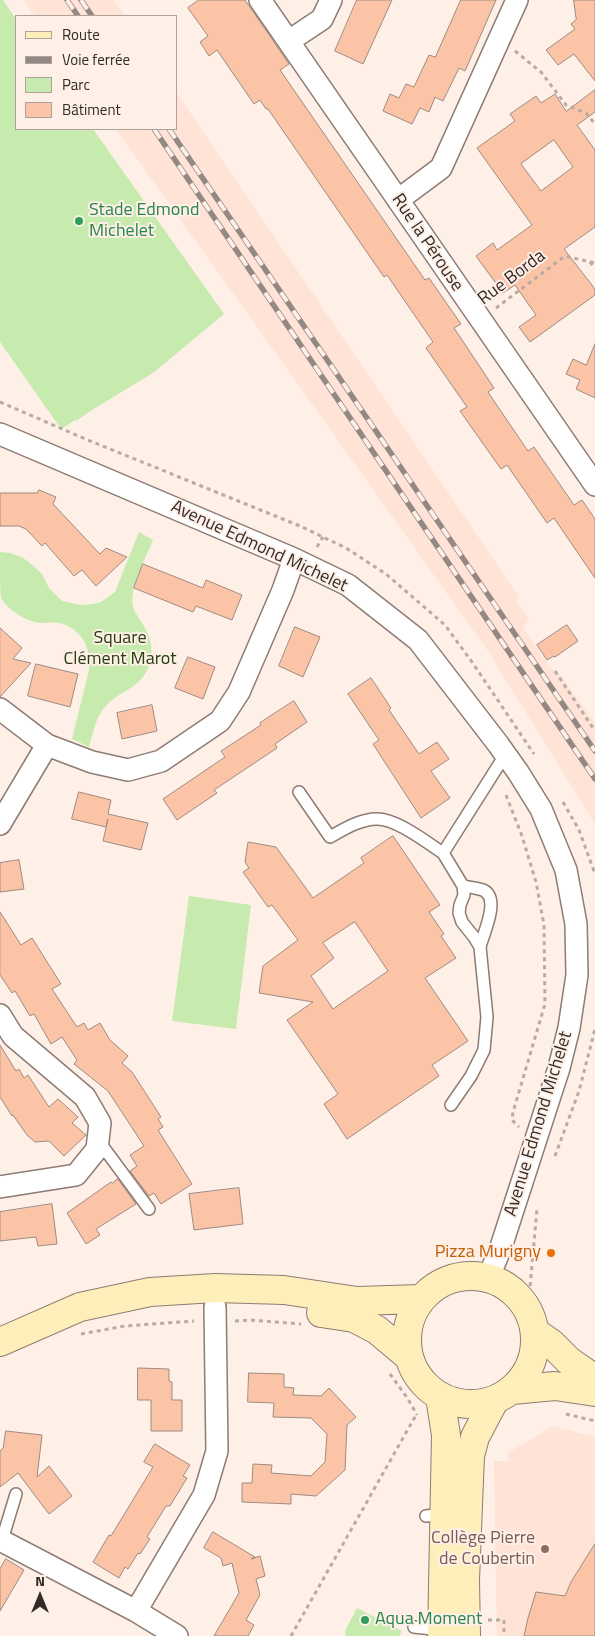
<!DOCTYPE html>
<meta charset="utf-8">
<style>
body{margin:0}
#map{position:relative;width:595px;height:1636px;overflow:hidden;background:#feefe7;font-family:"Titillium Web",sans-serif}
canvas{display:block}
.legend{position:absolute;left:15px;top:15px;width:162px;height:115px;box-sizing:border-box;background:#feefe7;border:1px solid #ada19b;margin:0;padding:6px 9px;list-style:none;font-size:15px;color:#332b28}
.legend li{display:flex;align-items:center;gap:10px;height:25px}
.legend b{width:25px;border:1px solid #ada19b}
.north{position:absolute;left:15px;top:1571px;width:50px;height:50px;-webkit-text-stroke:4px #feefe7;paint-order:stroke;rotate:0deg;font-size:14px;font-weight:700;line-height:20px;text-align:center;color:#332b28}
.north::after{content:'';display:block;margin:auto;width:18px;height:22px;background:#332b28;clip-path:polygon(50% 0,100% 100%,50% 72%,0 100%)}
</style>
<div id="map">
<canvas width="595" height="1636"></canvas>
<ul class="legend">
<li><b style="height:6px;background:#feeeba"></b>Route</li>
<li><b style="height:6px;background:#948883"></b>Voie ferrée</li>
<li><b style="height:14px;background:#c7ebae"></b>Parc</li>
<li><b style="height:14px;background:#fcc4a7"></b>Bâtiment</li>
</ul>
<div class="north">N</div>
</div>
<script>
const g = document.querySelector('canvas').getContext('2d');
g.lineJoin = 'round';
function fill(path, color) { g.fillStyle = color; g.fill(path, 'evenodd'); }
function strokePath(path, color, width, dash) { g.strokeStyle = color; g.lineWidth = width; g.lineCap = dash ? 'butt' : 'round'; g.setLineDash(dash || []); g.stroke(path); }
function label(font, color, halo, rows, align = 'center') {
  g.font = font + ' "Titillium Web",sans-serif'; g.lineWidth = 4; g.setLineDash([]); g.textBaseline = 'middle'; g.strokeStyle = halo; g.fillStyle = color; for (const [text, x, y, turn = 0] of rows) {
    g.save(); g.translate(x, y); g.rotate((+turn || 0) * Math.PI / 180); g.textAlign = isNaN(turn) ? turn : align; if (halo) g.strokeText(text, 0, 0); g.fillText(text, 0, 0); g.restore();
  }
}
fill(new Path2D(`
 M24,0h90l11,16h-90z
 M176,92l343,505 -3,4 13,18 -6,8 26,39 11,9 35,48v101l-107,-173 -372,-522h60z
 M553,1426l42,11v199h-98l-3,-175h15l-1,-8z`), '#fee3d6');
fill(new Path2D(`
 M0,0h3l13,19v110h77l131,185 -71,59 -61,37 -16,11 -1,-1 -14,9 -61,-87z
 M139,532l14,8c-7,18 -24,47 -20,66 1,6 5,11 9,17 8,12 12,25 8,40 -9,27 -26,24 -43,42 -11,10 -14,28 -18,42l-17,-8 17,-69c3,-22 -8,-42 -30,-47 -7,-1 -13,0 -20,0 -13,-2 -31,-13 -38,-25 -1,-6 -1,-37 -1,-46l11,1 12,5 7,5 12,11 7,14 13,13 19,4 12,-1 8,-2 14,-10z
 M189,896l62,9 -15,124 -64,-8z
 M357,1608l45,23 -3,5h-53l-1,-5z`), '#c7ebae');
const building = new Path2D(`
 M199,0h46l25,36 19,28 -9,6 145,210 4,-2 32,46 -7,4 40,60 -6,4 10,15 30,44 6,-4 40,58 8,-5 13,19v59l-41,-60 -7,5 -40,-58 -6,4 -41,-58 7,-4 -41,-59 7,-6 -46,-67 -3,2 -116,-168h-2l-6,-9 -6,4 -37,-54 -8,6 -9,-14 8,-6 -20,-28z
 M357,0h35l-29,64 -28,-13z
 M461,0h35l-31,71 -6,-3 -16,33 -8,-4 -6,15 -9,-4 -8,16 -29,-13 7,-17 9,4 7,-14 8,3 15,-32 6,2z
 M574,0h21v81l-21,-27 -16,11 -12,-15 29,-21 -4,-5 5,-4z
 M595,90v22l-18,13 18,25v77l-31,22 31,40v6l-65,47 -11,-15 17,-12 -21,-30 -12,8 -27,-37 17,-13 4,7 35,-25 -55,-77 38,-27 -5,-7 26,-18 5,7 14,-9 11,17zM554,140l19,27 -32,24 -20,-27z
 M595,344v54l-19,-9 4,-9 -14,-6 7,-15 13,6z
 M39,490l17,7 -3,7 47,50 6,-6 21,9 -31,29 -14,-16 -8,6 -29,-33 -3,3 -16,-17 -7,-3h-19v-33h37z
 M143,564l60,24 3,-8 36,15 -10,25 -36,-14 -3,6 -59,-24z
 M567,625l11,16 -23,16 -1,-1 -7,4 -10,-15z
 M295,627l25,10 -17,40 -24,-11z
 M0,628l22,20 -9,11 18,4 -31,34z
 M188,657l27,10 -12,32 -28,-11z
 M36,664l42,10 -8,33 -42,-11z
 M371,678l20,30 -2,2 30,44 18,-12 12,17 -18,12 19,27 -29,20 -48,-74 6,-4 -31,-46z
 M294,701l13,21 -32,22 2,4 -63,42 3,3 -40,27 -14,-21 62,-42 -4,-6 40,-26 -1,-2z
 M152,705l5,26 -35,8 -5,-26z
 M79,792l32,8 -3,14 40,9 -7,27 -38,-9 5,-22 -2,8 -34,-8z
 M393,836l47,69 -11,7 15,22 -3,2 15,22 -31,20 43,63 -36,24 7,11 -92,63 -23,-35 14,-10 -51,-74 26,-18 -54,-9 4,-27 35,-26 -26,-35 -4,2 -25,-35 6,-4 -4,-6 3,-20 28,5 37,51 51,-35 -3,-5zM355,922l33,49 -55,38 -22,-33 23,-18 -11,-15z
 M19,860l5,29 -24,3v-29z
 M0,912l21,33 11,-7 29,46 -9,5 25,38 7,-4 4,7 12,-7 10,17 18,16 -6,7 10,9 29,45 -3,2 5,8 -5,3 34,54 -31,20 -7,-11 -5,3 -19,-25 7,-5 -7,-11 14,-9 -36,-55 -34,-27 3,-4 -15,-23 -11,7 -17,-30 -4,2 -15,-25 -3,2 -12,-18z
 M0,1045l16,26 3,-2 5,9 4,-3 21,32 9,-8 20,18 -6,6 14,12 -22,21 -15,-15 -14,1 -8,-7 -14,-20 -1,1 -12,-19z
 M118,1179l18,25 -40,25 4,6 -14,9 -19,-31 44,-31 1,1z
 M239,1188l4,36 -49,6 -5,-36z
 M52,1204l5,40 -19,2 -2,-9 -36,4v-29z
 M138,1368l31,1v12l3,1v18h10v31h-31v-31h-13z
 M249,1373l35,1v13l10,1 -1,7 28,1 8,-8 27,29 -9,8 -2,45 -29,26 -25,-2v10l-49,-2v-19h10l1,-19 19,1 -1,8 40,3 14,-14 2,-28 -16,-16 -38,-1 1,-14 -26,-1z
 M6,1431l36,4 -5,42 12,-11 23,30 -23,18 -31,-41 -18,14v-36l3,-3z
 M155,1444l35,21 -7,11 4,2 -17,28h-4l-19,31 3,2 -10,15 -2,-1 -10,16 -3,-2 -6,11 -26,-16 16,-27 2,1 42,-69 -9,-5z
 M213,1532l42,25 -4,2 9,-3 5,20 -9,3 4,16 -14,25 8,5 -6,11h-34l25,-43 -7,-30 -9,3 -2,-8 -17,-10z
 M595,1544v92h-71l4,-18 8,-26 29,4 6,-14z
 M6,1559l18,11 -24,41v-42z`);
fill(building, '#fcc4a7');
strokePath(building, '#9d8b82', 1);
const lane = new Path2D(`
 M299,792l31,45c14,-8 30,-18 47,-18 20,0 49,23 66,34
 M463,886c6,1 14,2 20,4 18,8 0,44 -3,57
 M451,1105l20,-29 13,-26 3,-33 -7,-70 -6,-10 -12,-15 -3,-9 1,-8 4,-10 -1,-9 -20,-33 62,-98
 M98,1140l51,69
 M426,1516l19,-2
 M2,1540l14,-46
 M414,1627l28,3`);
const street = new Path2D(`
 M260,0l335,485
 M289,41l33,-22 9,-19
 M398,200l43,-32 76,-168
 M0,434l294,125 54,26 70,55 80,104 20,28 23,37 25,61 10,54 1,51 -8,53 -10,40 -59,182 -12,28
 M0,709l47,36 45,17 36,8 33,-9 59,-40 19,-29 44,-102 11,-31
 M0,824l47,-79
 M0,1015l13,21 72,61 15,26 -3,26 -21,26 -76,12
 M0,1540l136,71 41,25
 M136,1611l68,-116 13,-44 -2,-144`);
const secondary = new Path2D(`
 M407 1340a64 64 0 1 1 128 0a64 64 0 1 1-128 0Z
 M321,1313l33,5 23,12 31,26
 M535,1332l17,12 17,17 26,18
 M0,1342l80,-35 70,-15 65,-4 69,2 73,11 63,-2
 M512,1390l43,-4 40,6
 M440,1397l6,38 -4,201
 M466,1636l-1,-56 5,-124 5,-19 19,-36`);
strokePath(lane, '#8d7c73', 14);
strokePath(street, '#8d7c73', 24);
strokePath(secondary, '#8d7c73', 30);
strokePath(new Path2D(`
 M515,51l26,21 25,33 20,8 9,11
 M590,262l5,6
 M496,308l69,-52 30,7
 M0,402l90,39 210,85 46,22 40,26 59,51 27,37 62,92
 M317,547l6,-10
 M555,671l40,60
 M506,795l16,41 14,46 8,43 1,79 -32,108 -1,8 7,7
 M563,802l16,28 16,44
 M555,1156l24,-65 16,-62
 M528,1310l9,-101
 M235,1321l15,-1 51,4
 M81,1334l44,-8 69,-5
 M390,1374l18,25 9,16
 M566,1414l29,7
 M488,1620h16v16
 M291,1636l125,-221`), '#b7aba4', 3, [4, 4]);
strokePath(lane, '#fff', 11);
strokePath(street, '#fff', 21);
strokePath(secondary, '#feeeba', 28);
const rail = new Path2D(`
 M67,0l11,16
 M81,0l11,16
 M154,129l441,650
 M169,129l426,622`);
strokePath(rail, '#948883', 5.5);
strokePath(rail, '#feefe7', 4, [11]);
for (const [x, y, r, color] of [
 [79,221,5,"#2e9e5b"],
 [551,1253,5,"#e8710a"],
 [545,1549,5,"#8d6e63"],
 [365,1620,5,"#2e9e5b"]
]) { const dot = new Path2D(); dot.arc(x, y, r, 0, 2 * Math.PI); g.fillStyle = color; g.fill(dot); strokePath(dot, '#feefe7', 2); }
label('18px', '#27864d', '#feefe7', [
 ["Stade Edmond",89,211],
 ["Michelet",89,232],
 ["Aqua Moment",375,1620]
], 'left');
label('18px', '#332b28', '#feefe7', [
 ["Rue la Pérouse",427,243,56],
 ["Rue Borda",512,278,-37],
 ["Avenue Edmond Michelet",259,547,25],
 ["Avenue Edmond Michelet",539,1124,-73]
]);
label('18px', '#273e12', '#feefe7', [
 ["Square",120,639],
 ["Clément Marot",120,660]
]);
label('18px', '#c56008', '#feefe7', [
 ["Pizza Murigny",541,1253]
], 'right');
label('18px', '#785e54', '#feefe7', [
 ["Collège Pierre",535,1539],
 ["de Coubertin",535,1560]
], 'right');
</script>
